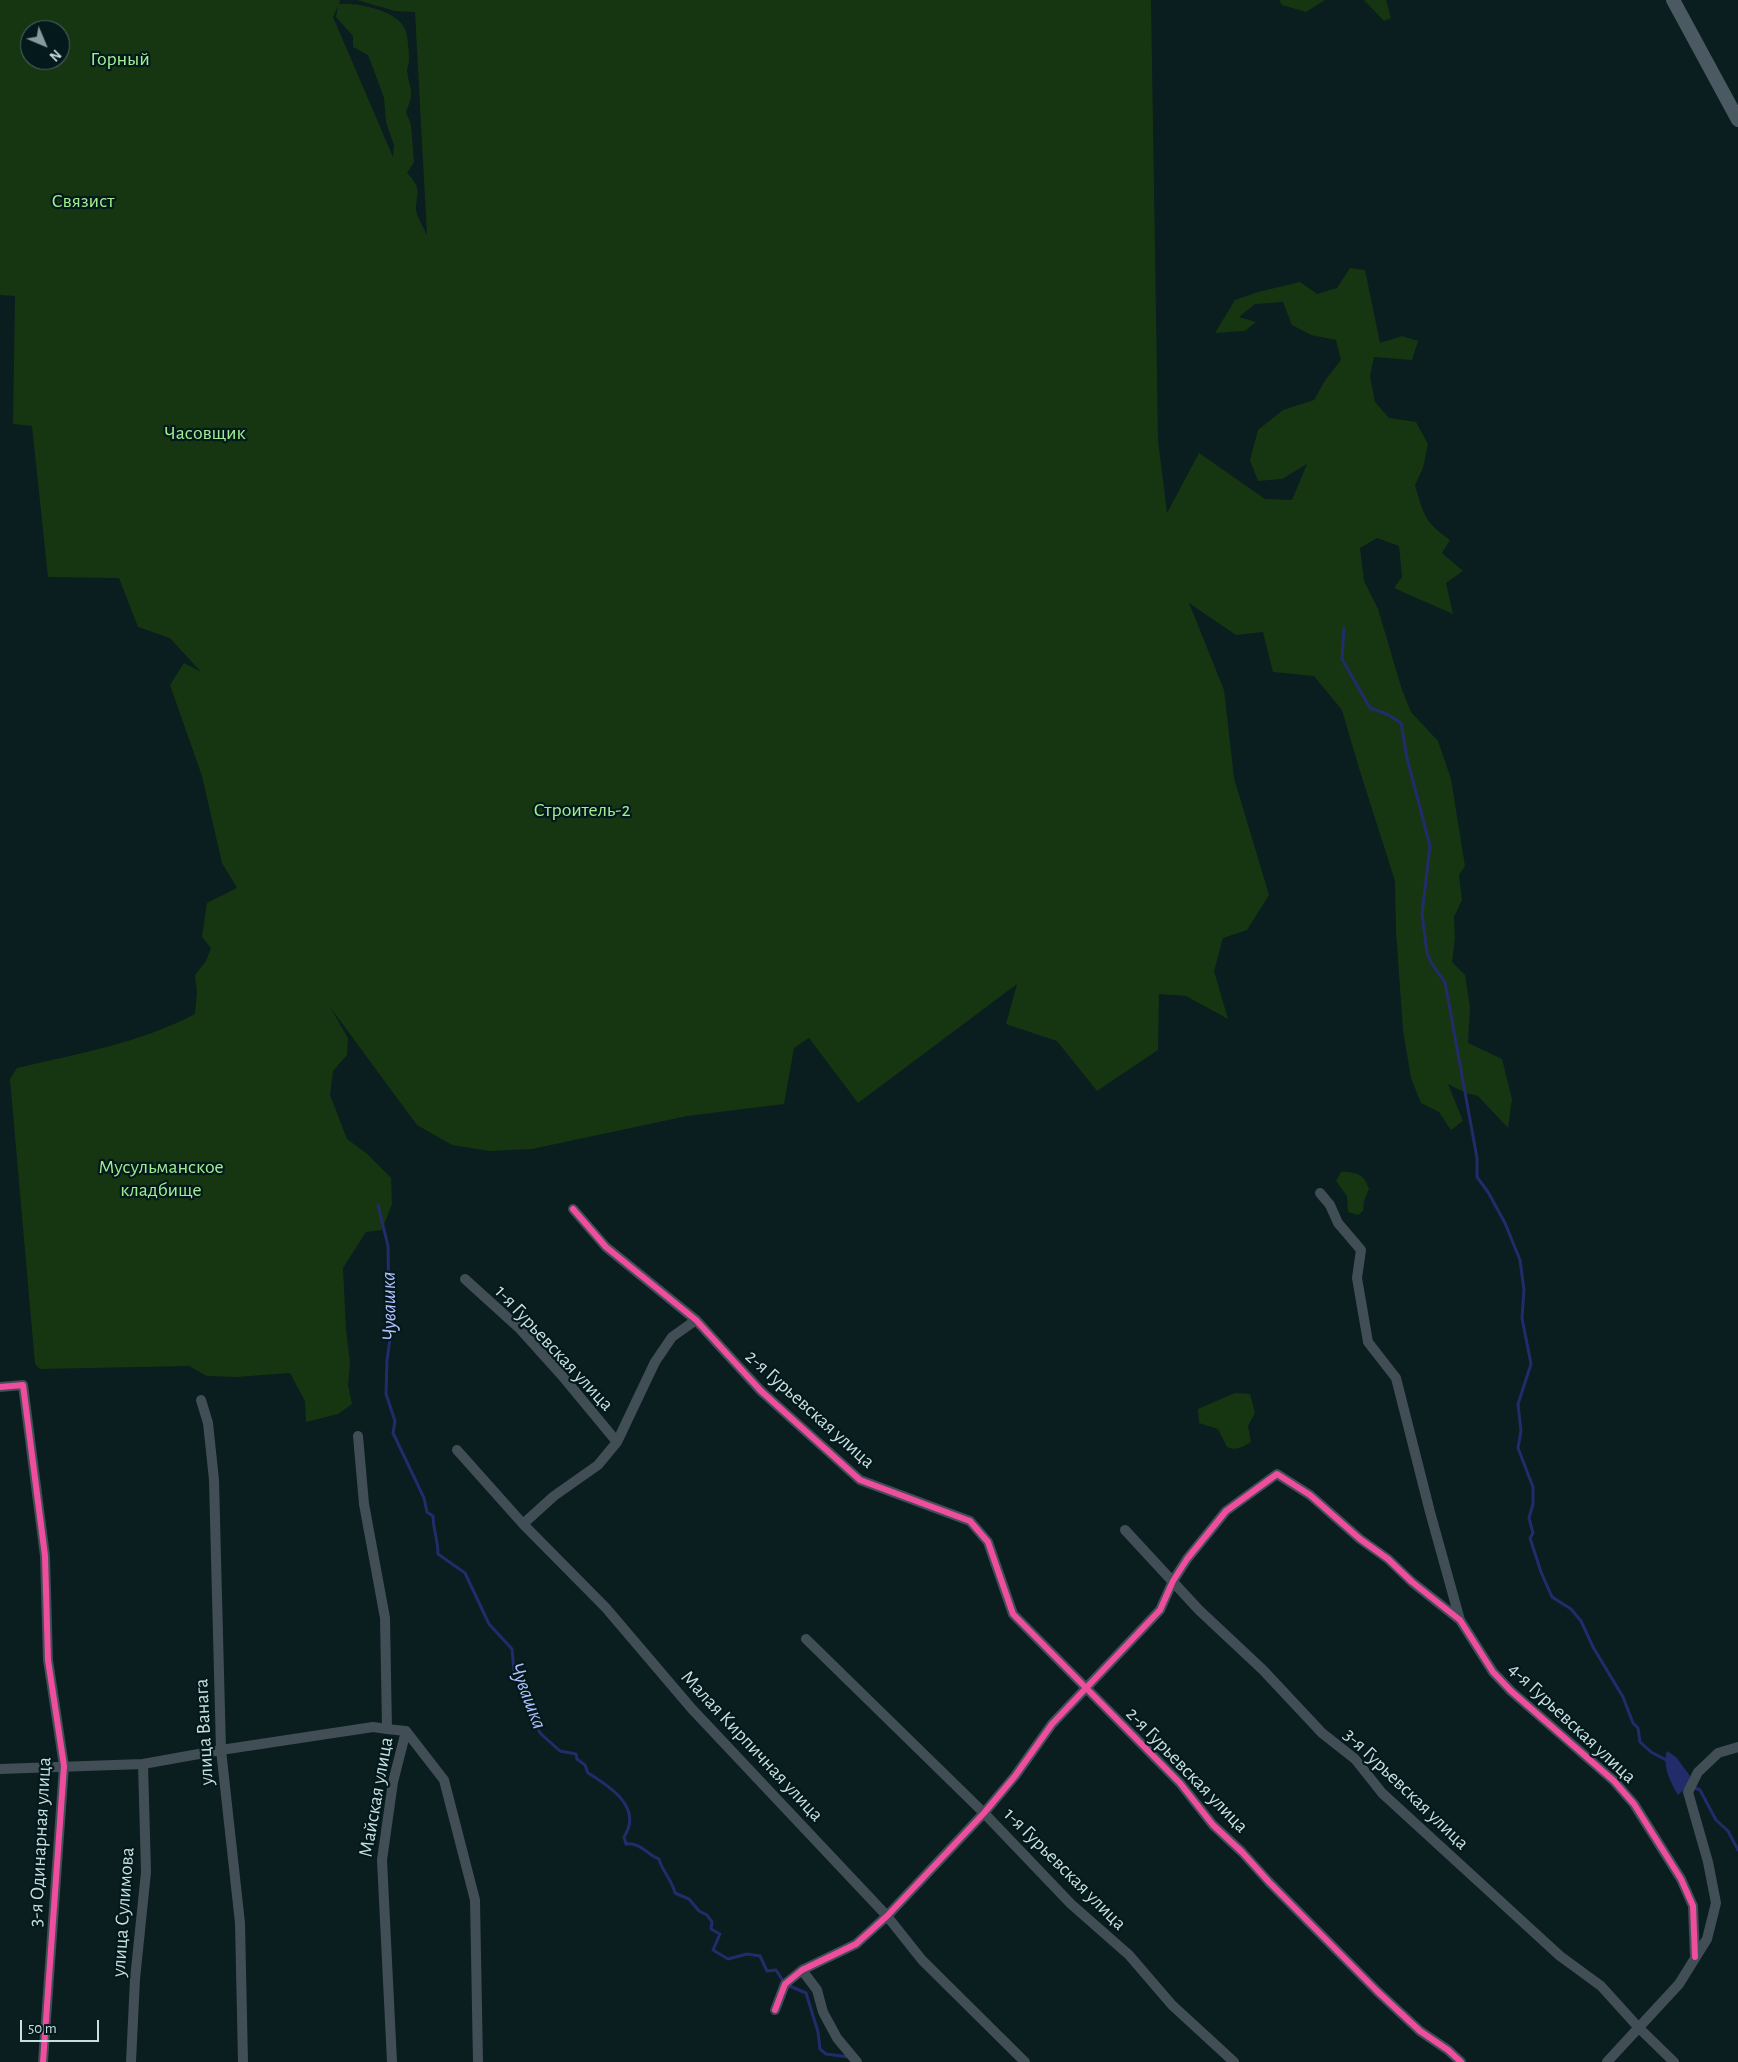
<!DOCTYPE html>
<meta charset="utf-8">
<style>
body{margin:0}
#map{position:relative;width:1738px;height:2062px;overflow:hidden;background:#0a1d1f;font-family:"Alegreya Sans",sans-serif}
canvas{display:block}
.north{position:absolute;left:20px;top:20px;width:50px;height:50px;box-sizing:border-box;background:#03191c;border:1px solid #52686b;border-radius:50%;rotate:135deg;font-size:14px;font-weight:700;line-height:20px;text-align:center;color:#c8dfe2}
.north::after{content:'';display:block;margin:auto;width:18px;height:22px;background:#869b9e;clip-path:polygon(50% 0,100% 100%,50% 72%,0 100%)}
.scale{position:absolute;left:20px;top:2020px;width:79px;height:22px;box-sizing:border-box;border:2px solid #c8dfe2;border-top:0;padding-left:6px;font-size:15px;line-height:18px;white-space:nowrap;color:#c8dfe2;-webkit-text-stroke:4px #03191c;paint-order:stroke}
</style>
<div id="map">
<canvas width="1738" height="2062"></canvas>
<div class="north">N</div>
<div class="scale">50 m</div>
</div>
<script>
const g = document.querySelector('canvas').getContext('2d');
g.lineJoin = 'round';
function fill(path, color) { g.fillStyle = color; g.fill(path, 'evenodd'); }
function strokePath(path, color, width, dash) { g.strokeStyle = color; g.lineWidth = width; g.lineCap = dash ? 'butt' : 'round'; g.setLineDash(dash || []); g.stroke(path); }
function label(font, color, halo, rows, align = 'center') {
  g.font = font + ' "Alegreya Sans",sans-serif'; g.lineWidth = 4.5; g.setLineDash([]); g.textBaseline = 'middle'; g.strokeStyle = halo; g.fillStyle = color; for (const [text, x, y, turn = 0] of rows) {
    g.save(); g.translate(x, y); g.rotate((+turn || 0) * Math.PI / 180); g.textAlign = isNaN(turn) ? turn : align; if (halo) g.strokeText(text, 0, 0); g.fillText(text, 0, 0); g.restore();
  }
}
fill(new Path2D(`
 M0,0h340l-1,4c17,-2 58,6 66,25 3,7 4,23 4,31 0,4 -2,7 -2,11 3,20 8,20 -1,41l5,13 3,37 -7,11c15,16 10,17 9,36 0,7 8,19 11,26l-12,-223 -20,-1 -38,-11h794l7,440 9,73 32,-60 66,46 27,1 15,-36 -25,15 -24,2 -8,-21 8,-30 25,-20 31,-10 12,-21 15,-19 -5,-20 -25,-5 -19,-10 -9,-23 -28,2 -16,13 17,5 -11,9 -30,2 20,-33 23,-8 42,-10 17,12 20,-6 13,-20 15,2 15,73 22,-7 16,5 -6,19 -38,-3 -4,19 5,26 14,16 27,4 12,22 -5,24 -8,17c9,31 9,36 35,55l-8,13 21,18 -17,12 7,31 -59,-26 8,-11 -3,-31 -22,-8 -17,10 4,33 14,28 24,81 9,22 27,29 13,38 14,87 -6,9 3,25 -8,17 1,21 -3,24 13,13 5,32 -2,36 34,16 10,40 -4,29 -30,-32 -12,-3 -18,-9 15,37 -12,9 -12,-18 -18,-9 -10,-25 -8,-48 -7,-99 -1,-50 -36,-113 -17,-58 -28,-34 -41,-4 -10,-40 -27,3 -47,-32 35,87 10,88 35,117 -22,35 -24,8 -9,33 14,48 -42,-23 -27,-2 -1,56 -61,41 -40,-50 -51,-17 11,-40 -159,119 -49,-65 -15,10 -10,56 -97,12 -155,33 -43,2 -37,-6 -35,-20 -87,-118 18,31 -1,17 -14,16 -3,24 17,44 19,14 25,25 1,26 -10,26 -16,2 -23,36 3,62 4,33 -2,22 4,19 -14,10 -32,8 -1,-21 -15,-28 -53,4 -30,-1 -18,-10 -149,3 -5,-5 -25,-285 7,-11c60,-14 123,-25 178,-54l2,-21 -2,-18 11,-14 5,-13 -9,-11 5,-34 30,-15 -15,-25 -20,-87 -32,-91 14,-22 17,9 -31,-34 -32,-11 -19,-49 -71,-1 -16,-151 -19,-2 2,-128 -15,-1zM338,6l-2,11 17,19v11l15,8 4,10 12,33 2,24 8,23 -1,12 -60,-140zM30,30h30v30h-30z
 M1279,0h46l-19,12 -24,-7z
 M1364,0h22l5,18 -7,3z
 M1341,1172c16,0 23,2 28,17l-5,12 -1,10 -5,4 -10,-3 -1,-16 -11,-15z
 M1235,1393l15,1 5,19 -7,13 3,16c-9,5 -14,9 -24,5l-9,-18 -19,-6 -1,-14z`), '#163612');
fill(new Path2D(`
 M1667,1751l9,6 14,19 -3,11 -9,8c-8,-13 -16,-30 -11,-44z`), '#232c6b');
strokePath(new Path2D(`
 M1344,628l-2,31 28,49 17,6 14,9 6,35 23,88 -8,68 5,39 5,11 13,18 32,176v19l11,15 17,31 15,37 4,30 -2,28 9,46 -13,40 3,27 -3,17 15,39v17l-4,14 4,15 -3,5 11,34 11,25 19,12 10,12 12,26 30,50 10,26 5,5 2,14 11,10 17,9
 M378,1205l10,41 1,59 3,20 -5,35 -1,34 9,27 -2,12 31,65 3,14 6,4c0,13 5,24 5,38l27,19 24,51 23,25 2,22 19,51 8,12 19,17 16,3 1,5 8,6 3,8c23,14 55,35 36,64l2,7c14,-2 22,11 33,15 3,12 13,21 16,34l14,6 10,12 8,4 5,7 -1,7 9,5 -7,16 15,9 19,-5 13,2 7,15 9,-1 9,14 21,9 12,39 2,17 6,5 23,3
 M1693,1787l7,3 16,30 12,11 10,19`), '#232c6b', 3);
strokePath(new Path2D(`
 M1320,1193l10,12 8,18 23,27 -4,28 11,64 28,36 34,134 30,108
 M573,1209l33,38 90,73 65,71 99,89 110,41 18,21 25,72 167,169 33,42 29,27 27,30 108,109 43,40 28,19 13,12
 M465,1279l54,49 45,50 53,64
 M0,1387l23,-2 22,171 3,104 16,106 -21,296
 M201,1400l7,23 6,57 7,270 19,173 3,139
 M358,1436l6,68 21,114 2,111 19,2 -13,51 -11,78 10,202
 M457,1450l66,74 83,84 86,101 195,207 35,44 103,102
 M523,1524l31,-28 44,-31 19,-23 38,-80 17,-25 24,-17
 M1125,1530l74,80 64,60 59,63 33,26 27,34 178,163 41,30 38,42 35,34
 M806,1639l178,174 87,91 58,51 43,50 62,57
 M406,1731l38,49 31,120 3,162
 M0,1769l143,-5 78,-14 152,-23 14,2
 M802,1970l15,20 6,22 14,26 20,24
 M775,2010l10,-26 17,-14 54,-26 31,-28 97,-103 31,-37 37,-52 108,-114 13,-29 14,-22 39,-48 51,-37 33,21 50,44 28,20 24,23 48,38 33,52 18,19 103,90 20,23 47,75 12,27 2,51
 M131,2062l4,-83 11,-107 -3,-108
 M1607,2062l72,-78 28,-45 9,-36 -8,-41 -20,-70 10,-20 20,-19 20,-6`), '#424e55', 10);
strokePath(new Path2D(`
 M1673,0l65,120`), '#4a5962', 14);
strokePath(new Path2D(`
 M573,1209l33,38 90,73 65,71 99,89 110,41 18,21 25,72 167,169 33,42 29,27 27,30 108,109 43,40 28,19 13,12
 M0,1387l23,-2 22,171 3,104 16,106 -21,296
 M775,2010l10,-26 17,-14 54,-26 31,-28 97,-103 31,-37 37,-52 108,-114 13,-29 14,-22 39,-48 51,-37 33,21 50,44 28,20 24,23 48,38 33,52 18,19 103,90 20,23 47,75 12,27 2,51`), '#ef4d9e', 6);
label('20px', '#a0ee8f', '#03191c', [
 ["Горный",120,59],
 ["Связист",83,201],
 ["Часовщик",205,433],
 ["Строитель-2",582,810],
 ["Мусульманское",161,1167],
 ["кладбище",161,1190]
]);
label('20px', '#c8dfe2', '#03191c', [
 ["1-я Гурьевская улица",554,1348,47],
 ["2-я Гурьевская улица",810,1409,42],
 ["4-я Гурьевская улица",1572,1723,43],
 ["улица Ванага",204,1732,-93],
 ["Малая Кирпичная улица",752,1746,47],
 ["2-я Гурьевская улица",1187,1770,46],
 ["3-я Гурьевская улица",1406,1789,44],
 ["Майская улица",376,1797,-80],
 ["3-я Одинарная улица",40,1842,-87],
 ["1-я Гурьевская улица",1065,1869,45],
 ["улица Сулимова",123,1912,-86]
]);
label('italic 21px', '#b1c0fe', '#03191c', [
 ["Чувашка",389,1306,-91],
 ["Чувашка",528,1696,69]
]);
</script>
